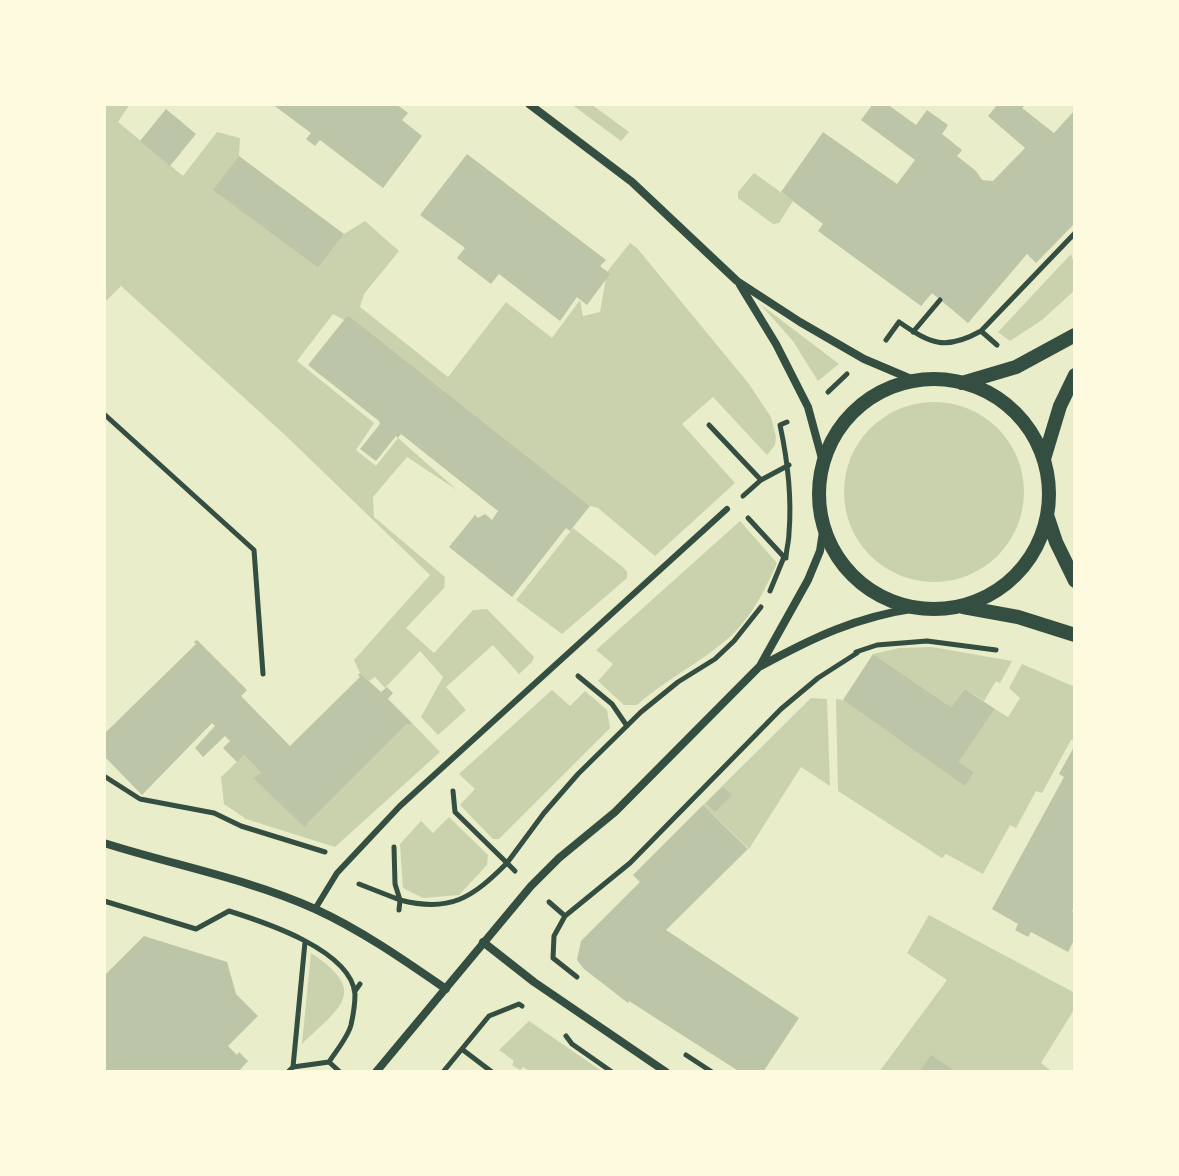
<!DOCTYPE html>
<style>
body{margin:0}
#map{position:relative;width:1179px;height:1176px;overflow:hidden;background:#e9edc9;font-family:"Work Sans",sans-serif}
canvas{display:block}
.frame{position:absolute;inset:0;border:106px solid #fefae0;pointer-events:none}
</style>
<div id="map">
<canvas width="1179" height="1176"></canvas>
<div class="frame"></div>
</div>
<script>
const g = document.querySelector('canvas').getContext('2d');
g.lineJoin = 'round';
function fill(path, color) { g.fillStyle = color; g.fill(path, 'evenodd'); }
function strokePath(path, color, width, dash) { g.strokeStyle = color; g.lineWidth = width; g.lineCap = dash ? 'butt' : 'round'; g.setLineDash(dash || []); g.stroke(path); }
fill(new Path2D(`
 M104,104h26l-12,18 65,54 34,-44 23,6 -1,18 -25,34 104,78 26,-34 21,-13 34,30 -35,43 -4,13 88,70 58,-75 46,36 28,-38 3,16 17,-4 7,-40 23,-29 7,5 112,136 22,33 5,20 -1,8 -8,10 -54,-58 -31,27 53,59 -80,73 -57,-48 -8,-2 -242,-191 -4,5 -11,-6 -36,47 77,62 -18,27 20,16 22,-28 59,52 -50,-33 -34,40 1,20 71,60 -1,11 -38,40 28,25 39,-43 14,-1 47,48 -2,5 -13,12 -26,-29 -47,42 20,23 -28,25 -17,-18 22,-40 -23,-26 -35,37 -10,-11 -6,4 -9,-8 -6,-13 76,-85 -145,-140 -164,-149 -17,17z
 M571,104h20l38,28 -8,9z
 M754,173l39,28 -14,22 -6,1 -35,-26v-6z
 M1071,254l4,13v23l-33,30 -32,21 -12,-9z
 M760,304l79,60 -21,17 -25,-40z
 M844 492a90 90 0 1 1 180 0a90 90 0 1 1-180 0Z
 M740,521l37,42c-11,25 -24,51 -43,70 -28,27 -67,45 -97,72h-13l-26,-24 15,-17 -17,-14z
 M573,528l51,40 3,4v6l-65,56 -46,-34z
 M932,647l80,14 -12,22 -4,-2 -12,20 -19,-12 -14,18 -78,-53 26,-6z
 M1022,664l53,23v54l-4,-1 -29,53 -6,-2 -20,37 -6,-3 -27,49 -37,-20 -4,4 -104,-67 -2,-92 7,1 122,85 9,-13 -15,-10 36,-53 13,8 12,-19 -11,-10z
 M552,690l18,16 15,-15 22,19 3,18 -111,111h-6l-33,-34 15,-16 -16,-15z
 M811,698l16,1 3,87 -29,-19 -52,82 -46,-44z
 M412,723l28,29 -105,95 -89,-28 -22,-15 -3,-27 23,-22 17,18 -7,5 52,51 1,-5 100,-100 2,2z
 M449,817l39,38 -1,10 -28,30 -36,3 -20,-10 -3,-44 21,-23 12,12z
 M929,915l146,78v15l-34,55 12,9h-174l68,-92 -40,-27z
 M311,953c59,39 29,54 -9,91z
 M529,1021l74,51h-72l-8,-5 -3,3 -8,-5 2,-4 -15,-11z`), '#cad2ad');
fill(new Path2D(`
 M272,104h124l12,9 -6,7 20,16 -39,52 -63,-48 -5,6 -9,-7 5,-6z
 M873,104h14l29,21 11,-15 21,15 -6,9 20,16 -5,6 19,15 6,9 11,1 32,-33 -37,-32 10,-12h28l-4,4 32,25 21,-23v113l-39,40 -9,-9 -59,69 -36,-30 -11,13 -103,-75 5,-7 -42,-32 42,-60 74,52 18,-24 -54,-40z
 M166,109l30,25 -26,32 -30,-25z
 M467,154l139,106 -6,6 10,8 -23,31 -10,-8 -17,24 -61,-47 -8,10 -34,-26 8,-10 -45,-33z
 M239,156l105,78 -26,34 -105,-78z
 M348,315l242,191 -20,25 -4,-3 -54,69 -63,-50 26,-32 3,3 7,-4 7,6 6,-9 -97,-77 -3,4 -2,-2 -20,25 -16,-12 20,-25 -1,-3 -71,-56z
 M197,640l50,50 -6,6 49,50 70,-69 -2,-2 2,-2 21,19 6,-5 6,6 -5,6 24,24 -3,3 -2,-2 -100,100 -1,5 -53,-51 8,-5 -17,-18 -7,7 -14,-14 7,-7 -5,-5 -22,21 -8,-9 20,-22 -3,-3 -70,72 -38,-39v-22l92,-90 -2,-2z
 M873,654l78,53 14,-18 30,20 -36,53 15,10 -9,14 -122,-86z
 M1075,745v160l-3,6 3,2v25l-7,14 -37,-20 -3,5 -13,-7 3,-6 -26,-15 72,-132 -5,-3z
 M723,787l9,8 -17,17 -9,-9z
 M703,805l45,44 -82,81 133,88 -36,54h-23l-111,-71 -1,2 -44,-34 -7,-9 4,-19 59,-59 -7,-7z
 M144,936l83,26 9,32 22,22 -30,30 9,9 2,-3 9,9 -10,11h-134v-96z
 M931,1055l25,17h-37z`), '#bcc5a7');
strokePath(new Path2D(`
 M981,331l94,-98
 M913,332l27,-32
 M886,340l13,-18c32,22 46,29 82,9l16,14
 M828,392l19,-18
 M104,414l150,136 9,124
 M709,425l52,55 28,-15
 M743,496l18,-16
 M748,518l36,39 -14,34
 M786,558c0,-8 3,-16 3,-25 3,-37 -1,-71 -9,-108l7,-3
 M856,652l21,-7 50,-4 69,9
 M578,676l34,28 15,22
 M104,776l36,23 74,14 27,13 84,26
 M453,791l2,21 52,51 37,-50 34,-39 63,-62 37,-30 37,-23 19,-18 27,-34
 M359,884l41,16 -5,-16 -1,-37
 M104,901l92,28 33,-18c35,11 122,39 126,83 0,8 -2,22 -4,31 -3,12 -15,26 -22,37l-36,5 -5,5
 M549,902l16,14
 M399,910l1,-10c50,13 72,-2 107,-37l8,8
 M577,977l-24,-19 1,-22 11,-20 65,-53 151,-154 37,-31 39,-25
 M355,991l5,-7
 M566,1036l6,8 40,28
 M463,1050l29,22
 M686,1055l26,17
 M329,1062l11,10
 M293,1067l12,-125
 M443,1072l46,-56 30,-12 3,2`), '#344e41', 5);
strokePath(new Path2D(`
 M315,909l22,-36 63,-67 327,-297`), '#344e41', 6);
strokePath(new Path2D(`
 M529,104l103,78 105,99 63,41 64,37 52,22
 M740,285l36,59 32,63 16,59
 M761,666c53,-29 95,-49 156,-58
 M104,843c69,22 145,36 211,66 46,21 89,51 131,80
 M483,942l51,40 132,90
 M376,1072l155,-186 28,-28 56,-46 145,-146 48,-86 12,-29 4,-26`), '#344e41', 8);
strokePath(new Path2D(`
 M819 494a115 115 0 1 1 230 0a115 115 0 1 1-230 0Z
 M962,383l54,-16 59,-32
 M1044,459l16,-53 15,-31
 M1047,515l9,27 19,39
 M963,607l55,10 57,18`), '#344e41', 14);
</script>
